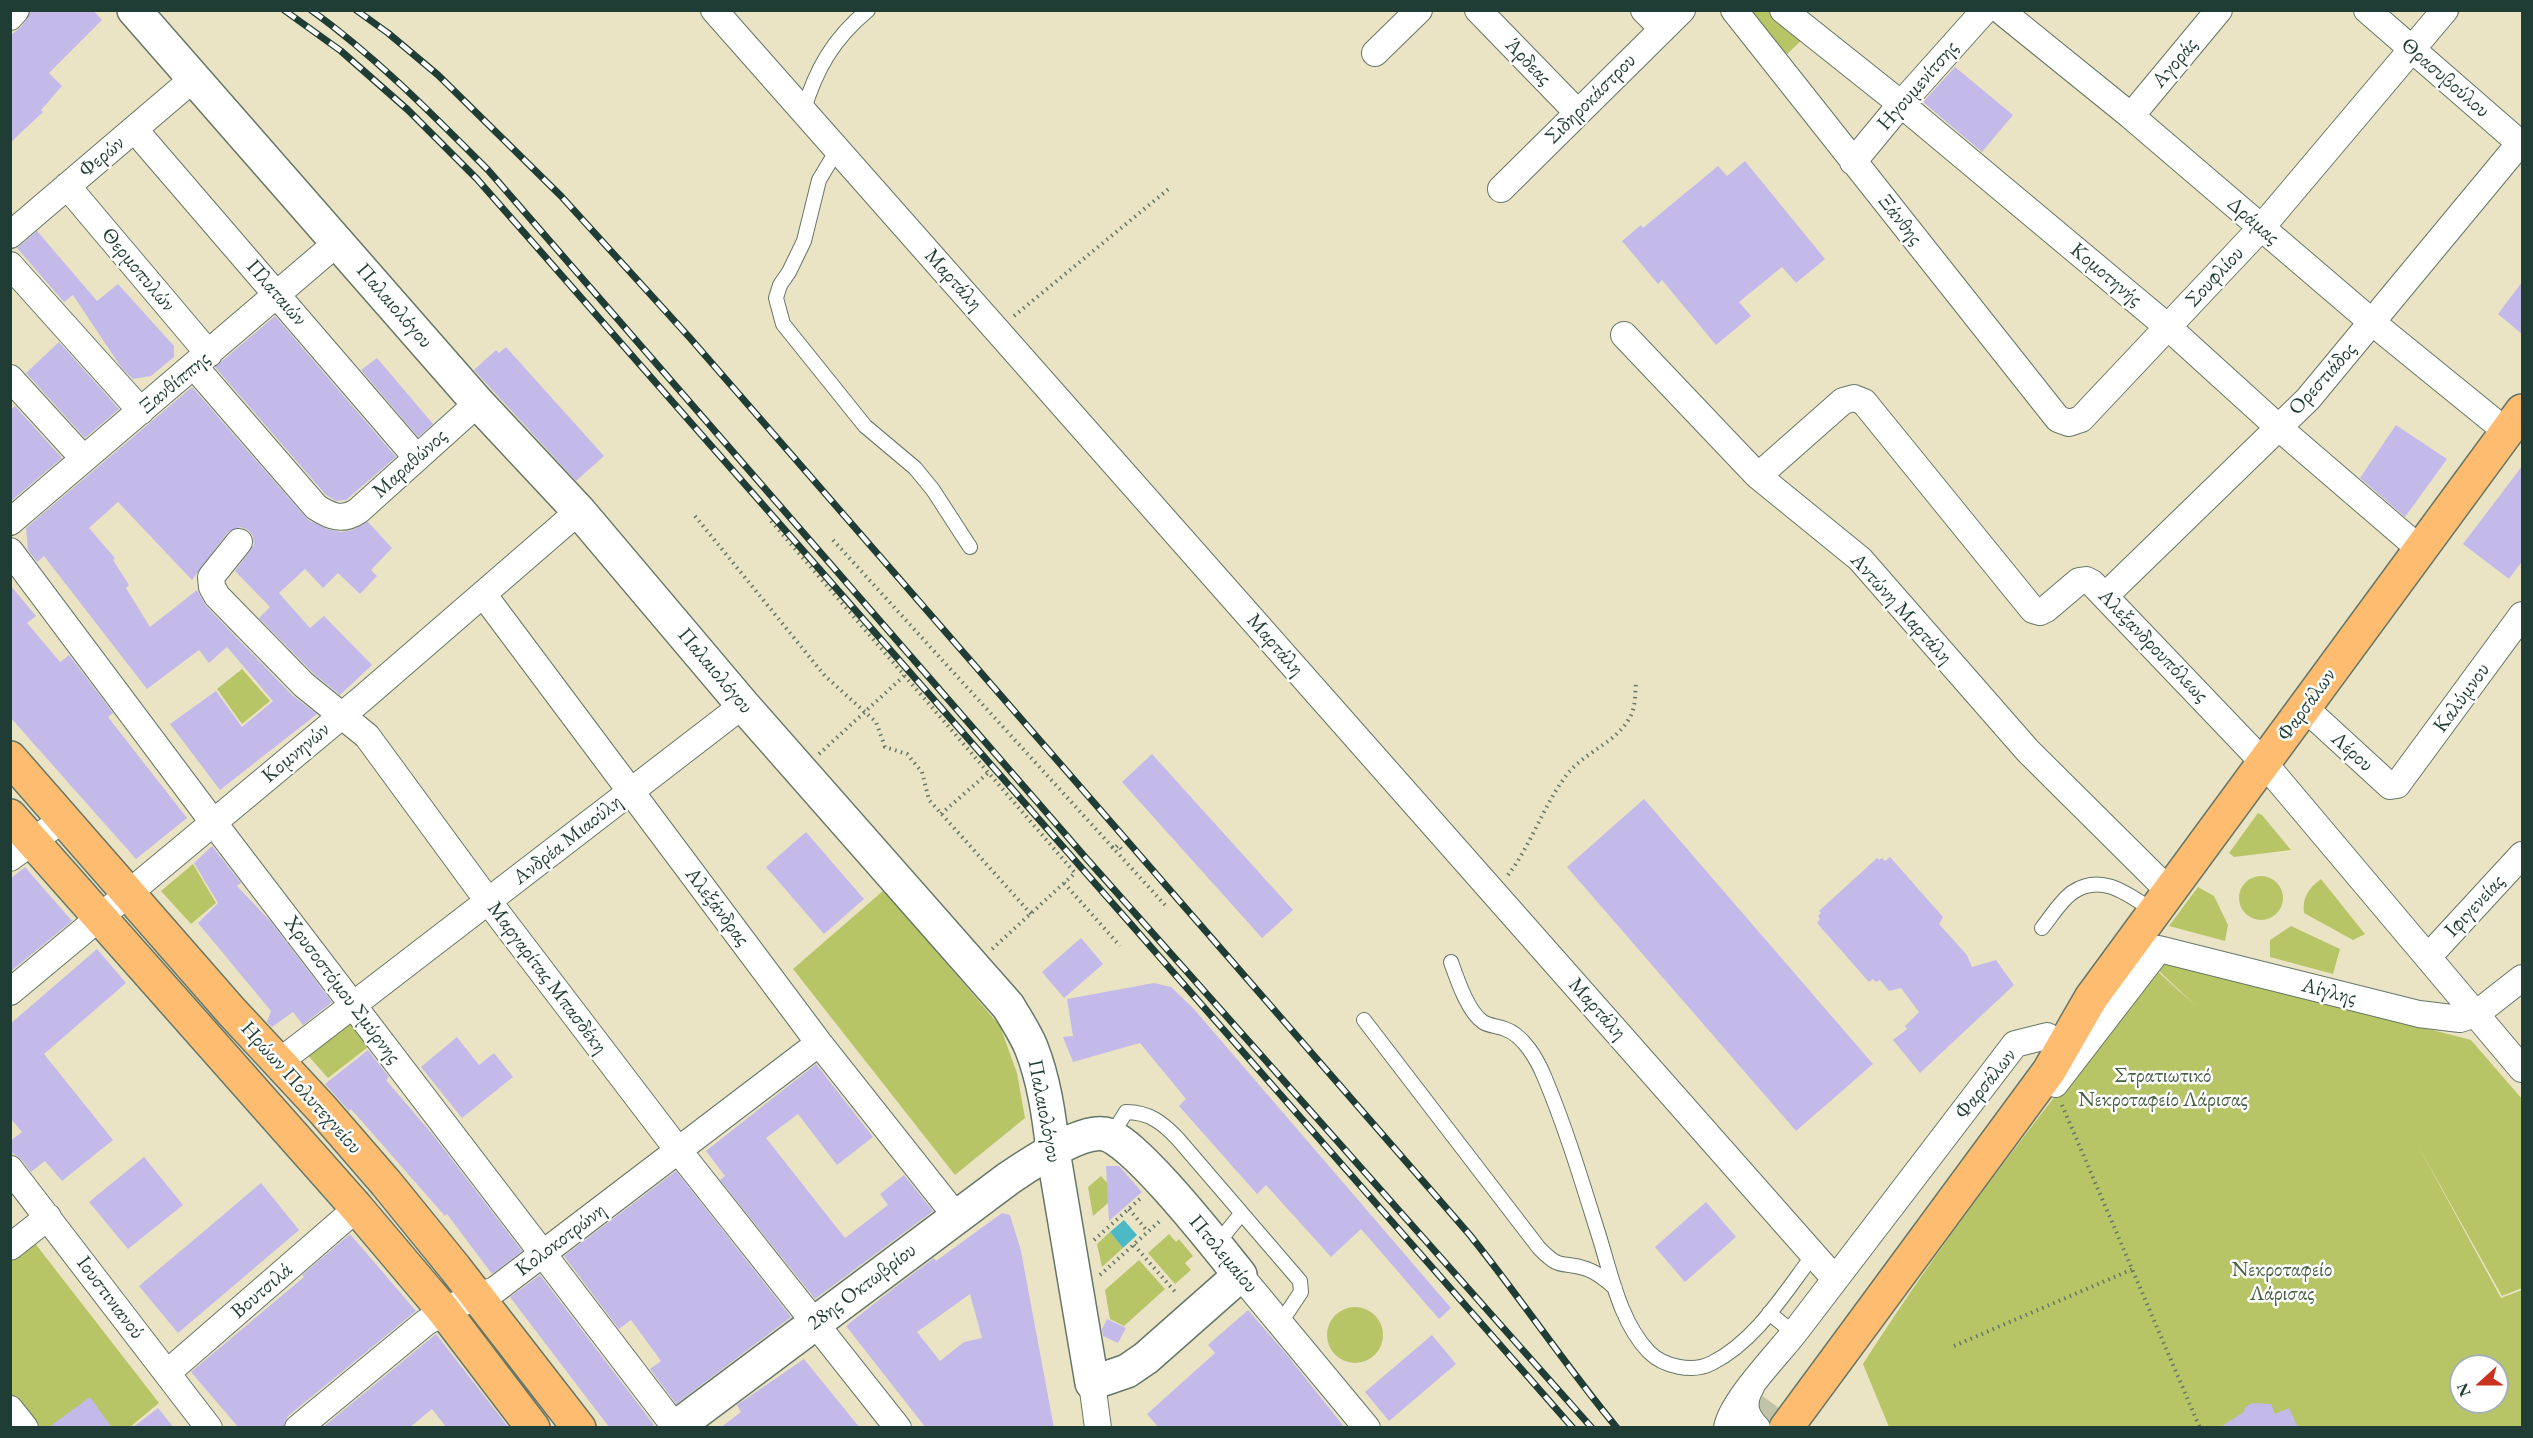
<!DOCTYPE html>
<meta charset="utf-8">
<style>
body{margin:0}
#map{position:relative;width:2533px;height:1438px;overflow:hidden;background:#eae4c5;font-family:"EB Garamond",serif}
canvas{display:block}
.frame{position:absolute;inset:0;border:12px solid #1f3d34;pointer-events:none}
.north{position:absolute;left:2449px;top:1354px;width:60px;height:60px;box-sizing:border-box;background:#fff;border:2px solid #a5b1ae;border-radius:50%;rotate:249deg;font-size:16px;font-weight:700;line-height:24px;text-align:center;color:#1f3d34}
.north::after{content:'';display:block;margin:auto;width:21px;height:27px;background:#c8321e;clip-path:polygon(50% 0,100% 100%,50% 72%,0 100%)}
</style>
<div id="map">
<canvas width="2533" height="1438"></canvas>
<div class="frame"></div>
<div class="north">N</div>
</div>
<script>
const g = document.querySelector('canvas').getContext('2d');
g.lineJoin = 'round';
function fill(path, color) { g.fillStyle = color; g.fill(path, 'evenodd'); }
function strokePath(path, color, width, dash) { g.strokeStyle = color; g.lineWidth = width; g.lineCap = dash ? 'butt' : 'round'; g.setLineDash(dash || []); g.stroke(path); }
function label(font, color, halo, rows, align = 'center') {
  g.font = font + ' "EB Garamond",serif'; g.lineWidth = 5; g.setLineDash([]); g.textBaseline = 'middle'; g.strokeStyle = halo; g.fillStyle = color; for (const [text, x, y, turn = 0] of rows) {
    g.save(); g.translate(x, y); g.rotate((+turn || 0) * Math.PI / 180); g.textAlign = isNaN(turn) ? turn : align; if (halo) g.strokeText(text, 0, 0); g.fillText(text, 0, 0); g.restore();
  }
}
fill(new Path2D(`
 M1744,11h26l31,26 1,3 -15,14 -5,1z
 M242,669l28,32 -28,23 -25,-35z
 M2258,813l4,2 29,35 -57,7 -5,-4z
 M193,864l23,39 -25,21 -30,-33z
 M2239 898a22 22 0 1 1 44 0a22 22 0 1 1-44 0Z
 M2321,879l44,55 -12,6 -49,-27c-2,-16 5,-25 17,-34z
 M2198,887l16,9 14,29 -3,16 -56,-15z
 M884,890l116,136 17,47 8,45 -70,57 -162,-206z
 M2291,926l49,23 -7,25 -63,-17v-17z
 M2163,960l308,80 51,59v189l-20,8 -86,-154 85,156 21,-8v137h-633l-26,-63c88,-138 191,-267 292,-395l43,39 -42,-40zM2461,1366h36v36h-36z
 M349,1015l23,29 -44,34 -24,-27z
 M1101,1176l14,16 15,-8 -37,32 -5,-29z
 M1110,1232l13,16 -21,19 -5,-23z
 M1169,1234l7,8 3,-3 14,17 -8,7 6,7 -16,14 -27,-31z
 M34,1242l125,161 -29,24 -97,1 -22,-29v-139z
 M1139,1260l26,29 -41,37 -14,-7 -5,-29z
 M1327 1335a28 28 0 1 1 56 0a28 28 0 1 1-56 0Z`), '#b8c567');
fill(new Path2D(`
 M1124,1220l13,15 -14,13 -13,-16z`), '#4cbac6');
fill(new Path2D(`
 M32,10h61l9,10 -53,53 13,13 -21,24 2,2 -33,31v-107l11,-9z
 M1955,67l58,48 -31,37 -59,-50z
 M1745,161l80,98 -29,24 -14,-16 -43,35 12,14 -35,29 -54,-65 -4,4 -36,-43 19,-16 2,3 75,-62 9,10z
 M37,231l60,70 21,-17 56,62v11l-23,19 -18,3 -12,-12 -48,-72 -9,7 -47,-54z
 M2523,281v54l-25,-21z
 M275,316l121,141 -50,43 -10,1 -10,-6 -111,-128z
 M59,342l60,67 -34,29 -59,-65z
 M506,347l98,109 -28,25 -102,-111 22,-20 3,3z
 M377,358l56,66 -15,13 -57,-67z
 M192,387l116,133 19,9 14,3 11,-2 16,-8 24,26 -21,22 6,6 -17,18 -22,-21 -15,15 -18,-19 -26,24 31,35 14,-12 48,49 -32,30 -26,-21 -55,-56 11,-11 -35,-36 19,-26 -1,-9 -5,-6 -7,-3 -13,5 -36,48 -74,-78 -29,26 26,30 -2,2 16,25 -3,3 24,39 47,-37 9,16 87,90 24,18 -97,76 -50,-66 46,-33 26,36 31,-26 -46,-54 -18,16 -10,-13 -52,39 -103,-133 -7,6 -9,-12 -2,-22z
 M15,406l47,52 -52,44v-92z
 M2396,425l51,34 -42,58 -45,-39z
 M2523,465v95l-14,19 -46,-35z
 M10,585l26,31 -9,7 33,39 9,-7 44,58 -5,4 79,101 -51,41 -126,-142z
 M1152,754l141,156 -31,28 -140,-156z
 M1644,799l229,265 -77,67 -229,-264z
 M806,832l58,67 -40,35 -58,-67z
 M212,846l29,37 -4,3 34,36 61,80 -29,23 -10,-13 -21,15 -5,-5 4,-11 -73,-88 20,-20 -24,-40z
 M1890,857l53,60 -4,7 28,31 5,12 24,-7 18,25 -94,88 -27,-33 14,-11 -2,-3 14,-14 -18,-24 -12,3 -9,-11 -4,2 -3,-3 -4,3 -52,-59 3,-4 -2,-3 3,-3 -2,-2 58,-53 2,2 3,-2 3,3z
 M25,867l47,54 -62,51v-93z
 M1081,938l22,26 -39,34 -22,-26z
 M97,949l29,34 -82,71 69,86 -51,41 -17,-20 -14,11 -9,-12 -12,-9v-10l12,-9 -12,-14v-94z
 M1154,983l17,4 22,21 258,300 -12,11 -78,-90 -30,28 -65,-72 -9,9 -78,-88 7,-7 -46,-56 -67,19 -10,-25 10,-1 -6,-37z
 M457,1037l22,28 15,-12 19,24 -51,41 -41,-51z
 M368,1050l21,27 -3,3 47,55 89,116 -30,23 -45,-60 -2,2 -94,-107 -2,2 -24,-27z
 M816,1064l57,73 -36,28 -39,-51 -32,24 79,100 43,-33 -8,-11 24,-19 29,36 -118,88 -95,-119 5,-4 -19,-25z
 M144,1157l39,48 -55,44 -39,-47z
 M1106,1166h13l23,26 -33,29z
 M676,1171l115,146 -115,87 -26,-35 11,-8 -30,-41 -12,9 -55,-73z
 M261,1183l38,47 -121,103 -39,-47z
 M1706,1202l30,35 -51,45 -30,-35z
 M1002,1213l8,2 11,36 33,177h-128l-80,-102 48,-38 40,-30 2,3zM970,1294l12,44 -18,4 -24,19 -23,-29z
 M350,1234l66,77 -128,105 -5,12h-44l-48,-56 113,-95 -2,-2z
 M540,1275l114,150 -4,3h-40l-14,-18 -86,-113z
 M1248,1310l39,45 58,73h-186l-12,-14 68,-61 -7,-8z
 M1107,1319l19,9 -8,15 -15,-7 -1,-7z
 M436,1334l73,94h-62l-15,-19 -23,19h-87z
 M1432,1335l24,29 -67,57 -24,-29z
 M804,1359l56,69h-140l21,-16 -4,-7z
 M90,1397l22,31h-64z
 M2253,1403l18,1 4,10 14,-6 9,20h-79l25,-16 1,-5z
 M158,1408l16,20h-42z`), '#c3baea');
strokePath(new Path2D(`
 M1760,1428l16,-22`), '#c1c3a8', 33, [33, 16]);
const service = new Path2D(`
 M803,112c13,-43 30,-73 65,-102
 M837,150l-18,30 -15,61 -15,31 -9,13 -4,13 7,26 82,102 50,42 18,22 37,57
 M2042,928c9,-11 19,-28 31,-36 30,-20 57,4 82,20
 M1451,962c6,17 17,50 32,60 6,4 15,4 22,7 18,6 32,30 39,47 22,52 38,106 55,160 12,38 21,86 50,116 15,15 44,21 63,11 44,-22 73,-71 102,-109
 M1364,1020l175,228c23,24 22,12 48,21 11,4 19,11 28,19
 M1111,1136l15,-24c23,0 37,11 52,27l122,142 1,11 -20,30
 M1216,1245l25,-31
 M1769,1313l25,20`);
const minor = new Path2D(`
 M714,10l1121,1269
 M1478,10l100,103
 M1644,10l19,19
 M1734,10l324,409 11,4 12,-4 180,-191 184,-218
 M1783,10l118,94 268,224 109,99 143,123
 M2000,10l131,106 242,207 134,109
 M2367,10l155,135
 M10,17l6,-7
 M1375,53l44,-43
 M2131,116l88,-106
 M134,129l283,329
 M1853,162l48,-58 84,-94
 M67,186l142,168
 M1501,189l181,-179
 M10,235l183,-156
 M10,265l131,146
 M1624,335l134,141 102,83 168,192 142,141
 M194,366l122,141c15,10 27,14 42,4l120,-108
 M10,378l74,81
 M1758,476l85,-75 11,-3 10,4 169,208 7,2 6,-3 33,-28 7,-1 6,3 172,180 258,306
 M10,522l328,-280
 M239,542l-28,35 1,10 5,9 87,89 63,51 121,165 190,249 220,278
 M10,551l203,271 463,606
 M483,594l336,449 137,173
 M2105,596l203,-197 212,-256
 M2305,708l85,78 7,-1 125,-170
 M10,858l53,-39
 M2142,951l17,-2 260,65 41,5 16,-5 46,-36
 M2428,957l94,-102
 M10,992l353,-294 216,-187
 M279,1062l464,-357
 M2055,1084l104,-135
 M10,1169l199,259
 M10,1247l38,-30
 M1240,1275l127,153
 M167,1373l190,-165
 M1092,1383l6,45
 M1751,1387c-9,15 -7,28 6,41
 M10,1409l15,19
 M298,1428l127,-105 31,-18 39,-15 324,-247
 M1727,1428c4,-26 51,-74 68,-96 74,-96 146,-192 220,-288l32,-8`);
const tertiary = new Path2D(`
 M134,10l344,393 101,108 164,194 265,301c8,13 17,27 23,41 13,33 18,68 22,104l39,232 35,-12 19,-13 94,-83c-21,-26 -108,-138 -136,-141 -24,-4 -74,30 -95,44l-334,250`);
const primary = new Path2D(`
 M10,758l222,254 90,97 64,74 69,85 124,160
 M10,816l347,392 87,103 89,117
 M1786,1428l263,-357 42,-73 431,-587`);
strokePath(service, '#667767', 16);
strokePath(minor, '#667767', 28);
strokePath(tertiary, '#667767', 36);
strokePath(primary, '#667767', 36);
strokePath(new Path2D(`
 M1014,316l157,-129
 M695,516l130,160 51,46 9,25 22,7 15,18 7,28 102,114
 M771,521l304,352 -84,77
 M833,540l332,365
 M819,754l86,-79
 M941,814l47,-41
 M1112,847l2,2 4,-4 4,5
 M1508,875c24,-31 36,-72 61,-103 18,-21 48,-30 61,-55 6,-10 5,-24 6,-36
 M1064,883l56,63
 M2062,1105l138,323
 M1129,1209l19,23
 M1094,1240l48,-43
 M1134,1245l43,49
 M1100,1275l61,-55
 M1954,1346l179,-77`), '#667767', 4, [1.5, 4.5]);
strokePath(service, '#fff', 14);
strokePath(minor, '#fff', 26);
strokePath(tertiary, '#fff', 33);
strokePath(primary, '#fdbc70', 33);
const rail = new Path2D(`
 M284,10l57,41 67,59 69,69 1096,1249
 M311,10c65,47 120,103 177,160l598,688 506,570
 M356,10l32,23 50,42 123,121 129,142 779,896c51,63 96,131 148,194`);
strokePath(rail, '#1f3d34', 7);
strokePath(rail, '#fff', 4.5, [14]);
label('21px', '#1f3d34', '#fff', [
 ["Άρδεας",1528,62,46],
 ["Αγοράς",2175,63,-50],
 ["Θρασυβούλου",2445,78,41],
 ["Ηγουμενίτσης",1918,86,-49],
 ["Σιδηροκάστρου",1591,99,-45],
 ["Φερών",102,157,-40],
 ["Ξάνθης",1900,220,52],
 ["Δράμας",2253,221,41],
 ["Θερμοπυλών",138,270,50],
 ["Κομοτηνής",2106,275,40],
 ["Σουφλίου",2215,277,-47],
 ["Μαρτάλη",953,280,48],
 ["Πλαταιών",276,293,49],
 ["Παλαιολόγου",394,306,49],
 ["Ορεστιάδος",2323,379,-48],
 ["Ξανθίππης",175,383,-40],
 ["Μαραθώνος",410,464,-42],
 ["Αντώνη Μαρτάλη",1901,609,48],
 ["Μαρτάλη",1275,645,49],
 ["Αλεξανδρουπόλεως",2153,646,46],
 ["Παλαιολόγου",715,671,50],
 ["Καλύμνου",2462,698,-54],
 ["Φαρσάλων",2307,705,-54],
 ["Λέρου",2352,752,42],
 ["Κομνηνών",296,753,-40],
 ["Ανδρέα Μιαούλη",568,840,-38],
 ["Ιφιγενείας",2475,906,-47],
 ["Αλεξάνδρας",717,907,53],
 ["Μαργαρίτας Μπασδέκη",547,978,53],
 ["Χρυσοστόμου Σμύρνης",342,990,53],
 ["Αίγλης",2329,992,14],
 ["Μαρτάλη",1597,1009,48],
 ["Φαρσάλων",1986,1084,-51],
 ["Ηρώων Πολυτεχνείου",301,1088,48],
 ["Παλαιολόγου",1044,1111,79],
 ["Κολοκοτρώνη",561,1240,-37],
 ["Πτολεμαίου",1223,1254,50],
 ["28ης Οκτωβρίου",862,1287,-37],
 ["Βουτσιλά",262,1291,-41],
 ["Ιουστινιανού",110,1298,53]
]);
label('21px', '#455f41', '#fff', [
 ["Στρατιωτικό",2163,1076],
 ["Νεκροταφείο Λάρισας",2163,1100],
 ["Νεκροταφείο",2282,1270],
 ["Λάρισας",2282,1294]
]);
</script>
